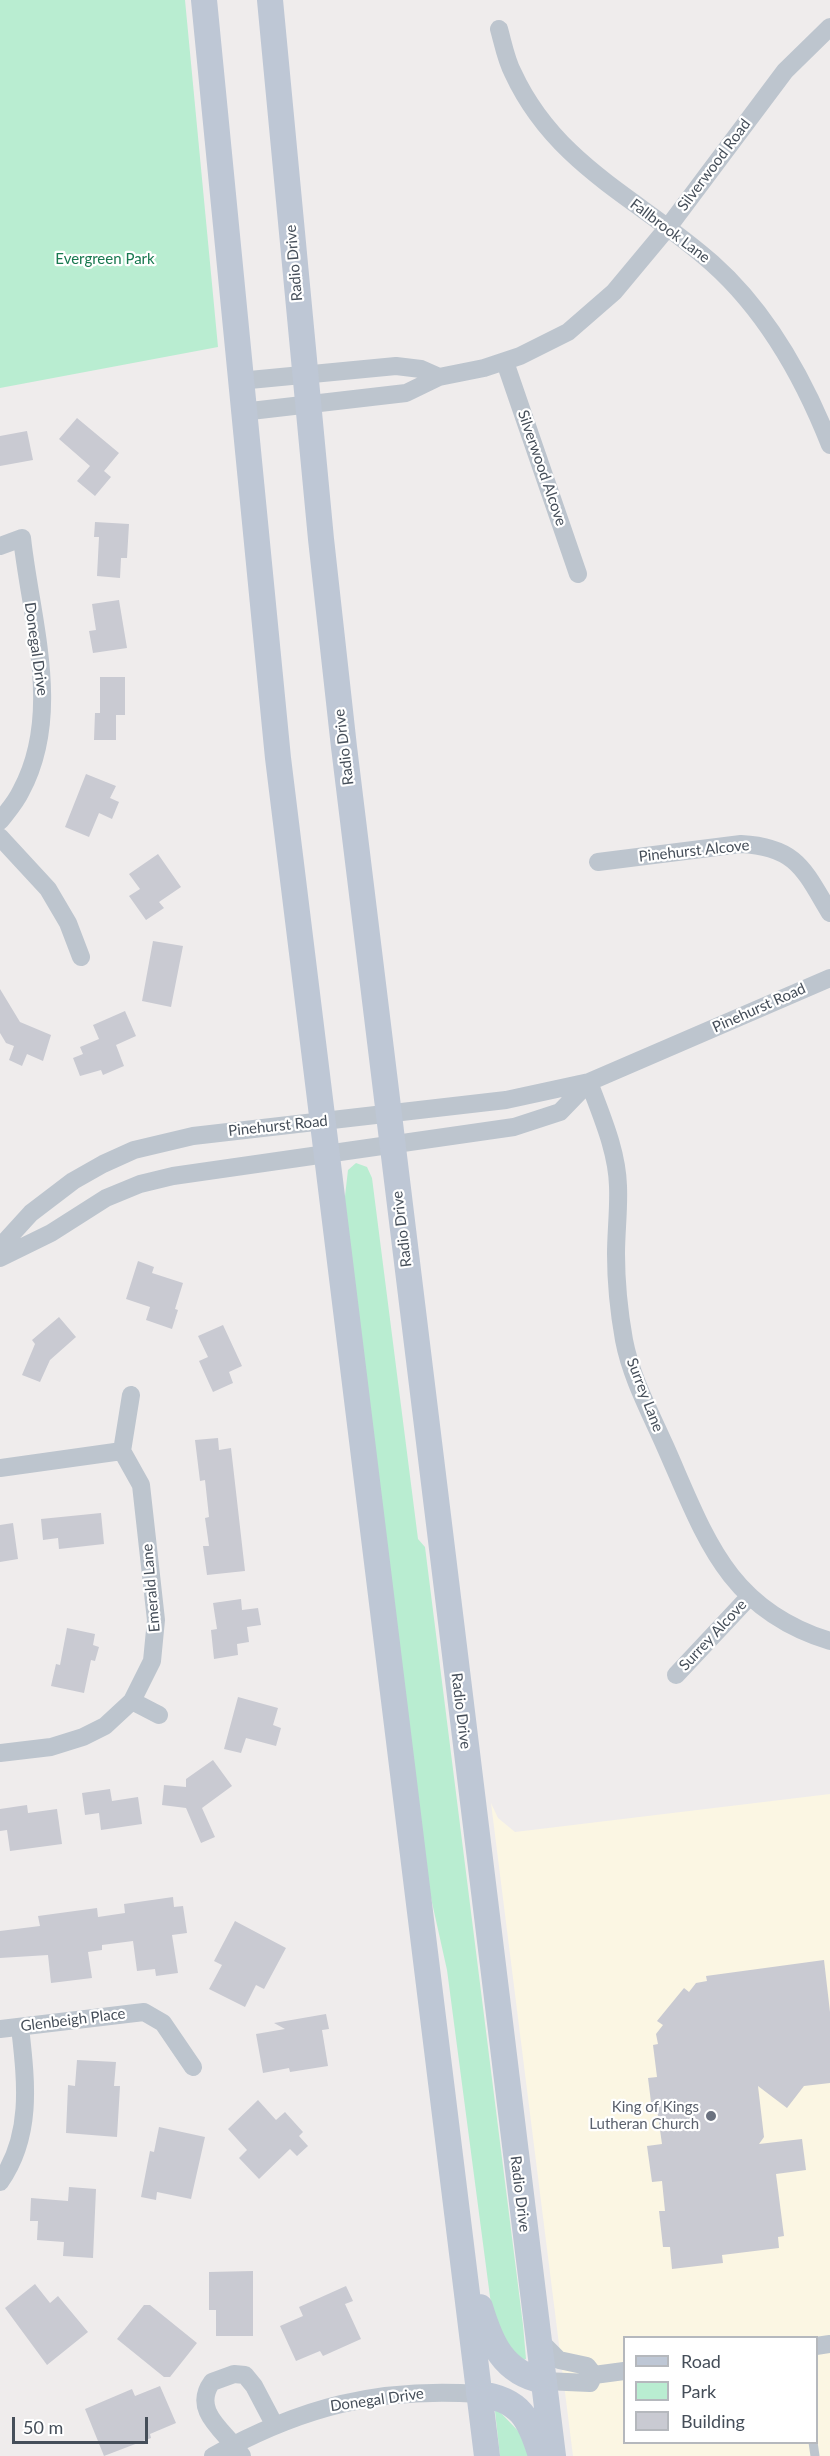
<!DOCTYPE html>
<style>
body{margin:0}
#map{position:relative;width:830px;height:2456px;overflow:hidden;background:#efecec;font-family:Lato,sans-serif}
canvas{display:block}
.legend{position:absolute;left:623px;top:2336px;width:195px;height:108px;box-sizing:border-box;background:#fff;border:2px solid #b5b8bd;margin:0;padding:8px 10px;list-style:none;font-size:18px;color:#454e59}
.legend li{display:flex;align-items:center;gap:12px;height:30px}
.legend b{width:30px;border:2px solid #b5b8bd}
.scale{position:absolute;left:12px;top:2417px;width:136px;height:27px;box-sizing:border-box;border:3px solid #454e59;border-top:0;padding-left:8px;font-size:18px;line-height:21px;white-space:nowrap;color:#454e59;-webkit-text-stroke:4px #fff;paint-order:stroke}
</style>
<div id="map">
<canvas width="830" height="2456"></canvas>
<ul class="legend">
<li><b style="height:8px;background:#bec7d5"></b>Road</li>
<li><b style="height:16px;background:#b9edd1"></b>Park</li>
<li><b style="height:16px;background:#c9cad2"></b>Building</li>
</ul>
<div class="scale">50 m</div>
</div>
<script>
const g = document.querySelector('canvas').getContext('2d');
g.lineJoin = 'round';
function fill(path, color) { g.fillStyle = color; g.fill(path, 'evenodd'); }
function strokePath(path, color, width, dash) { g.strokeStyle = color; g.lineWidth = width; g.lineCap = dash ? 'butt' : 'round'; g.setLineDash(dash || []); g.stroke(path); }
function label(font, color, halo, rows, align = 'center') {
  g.font = font + ' Lato,sans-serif'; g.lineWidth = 4.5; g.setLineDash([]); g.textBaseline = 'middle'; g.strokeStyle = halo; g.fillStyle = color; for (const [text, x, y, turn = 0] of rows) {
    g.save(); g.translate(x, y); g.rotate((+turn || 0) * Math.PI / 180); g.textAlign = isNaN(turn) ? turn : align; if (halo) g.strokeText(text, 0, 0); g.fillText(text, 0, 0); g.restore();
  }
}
fill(new Path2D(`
 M830,1794v662h-257l-82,-653 7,15 17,14zM624,2338h192v104h-192z`), '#fbf6e3');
fill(new Path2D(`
 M0,0h185l33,347 -218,41z
 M356,1163l11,4 5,11 46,361 7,8 98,778 3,34 -3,1 -16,-14 -15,-34 -45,-342 -18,-81 -85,-684 4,-35z
 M498,2410l24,25 8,21h-30l-5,-45z`), '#b9edd1');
fill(new Path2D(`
 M77,418l42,35 -15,18 7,6 -16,19 -18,-15 13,-15 -31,-27z
 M27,431l6,29 -33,6v-30z
 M95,522l34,2 -2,34h-6l-1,20 -23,-2 2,-39h-5z
 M119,600l8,48 -34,5 -4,-22 7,-1 -4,-26z
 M100,677h25v38h-9v25h-22l1,-27h5z
 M86,774l30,12 -6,12 9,4 -7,17 -13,-6 -10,24 -24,-10z
 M158,854l23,33 -22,15 5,6 -18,12 -17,-24 11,-7 -11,-15z
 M153,941l30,5 -12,61 -29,-6z
 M0,989l20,33 31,13 -8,26 -16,-7 -5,12 -13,-6 5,-14 -8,-3 -6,-10z
 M125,1011l11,25 -20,9 8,21 -21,9 -2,-5 -21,6 -7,-18 10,-4 -3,-7 19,-8 -6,-14z
 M138,1261l16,6 -2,6 31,10 -8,26 3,1 -6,19 -26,-9 4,-13 -24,-8z
 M59,1317l17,20 -26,23 -10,22 -18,-7 13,-31 -3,-4z
 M223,1325l19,41 -13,6 4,11 -20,9 -14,-31 9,-4 -10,-21z
 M218,1438l1,12 12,-2 14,123 -38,4 -4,-29h6l-4,-28 4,-1 -4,-37 -5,1 -5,-41z
 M101,1513l3,31 -45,5 -1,-11 -15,2 -2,-21z
 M13,1523l5,36 -18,3v-37z
 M241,1599l1,11 16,-2 3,17 -14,2 2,15 -12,2 1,11 -24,4 -3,-29 6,-1 -4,-26z
 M67,1628l28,6 -2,11 6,2 -4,14 -4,-1 -7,33 -33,-7 5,-22 4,1z
 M238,1697l40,11 -5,17 8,3 -5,18 -30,-8 -5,15 -17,-4z
 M213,1760l19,26 -30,22 13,29 -14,6 -15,-35 -24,-3 2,-20 22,2v-8z
 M110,1789l2,12 26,-4 4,27 -41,6 -2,-17 -14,2 -3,-22z
 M27,1805l1,8 29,-4 5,35 -52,7 -3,-21 -7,1v-22z
 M173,1897l1,10 9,-1 4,27 -15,2 6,38 -22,3 -1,-7 -18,2 -4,-30 -31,4v5l-14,2 4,26 -41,5 -3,-28 -48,3v-27l40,-5 -2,-10 59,-8 1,9 27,-4 -1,-9z
 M235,1921l51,27 -22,41 -8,-4 -11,22 -36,-18 13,-24 -8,-4z
 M824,1960l6,52v71l-26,3 -17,22 -29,-22 6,51 -5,7 43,-5 4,31 -30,4 8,62 -6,1 1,11 -57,7 1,8 -51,6 -2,-22h-7l-4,-36h6l-3,-30 -10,1 -5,-36 15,-2 -6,-42h-5l-3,-24 9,-1 -4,-32 5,-1 -2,-10 7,-9 -6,-4 27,-33 5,4 7,-9 11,-2 -1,-5z
 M326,2014l3,15 -7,1 6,36 -38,6 -1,-4 -26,5 -7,-39 29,-5 -11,-6z
 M77,2060l39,2 -2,24h6l-3,51 -51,-4 2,-48 7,1z
 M258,2100l18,20 9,-8 18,20 -4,4 9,10 -11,10 -7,-7 -31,30 -20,-21 8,-8 -19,-21z
 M159,2127l46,10 -14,62 -34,-7 -1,8 -15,-3 9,-46 4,1z
 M69,2187l27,2 -3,69 -30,-2 1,-14 -27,-2 1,-19h-8l1,-23 37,3z
 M253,2271v65h-37v-26h-7v-38z
 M35,2284l15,19 8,-7 30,36 -41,33 -42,-57z
 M346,2286l7,15 -8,3 16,35 -38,17 -3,-5 -24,10 -16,-35 23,-10 -4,-9z
 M144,2305h6l47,38 -27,34h-6l-47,-38z
 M160,2386l16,37 -26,11 1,4 -47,18 -19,-47 47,-20 3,7z`), '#c9cad2');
strokePath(new Path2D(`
 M813,2442l2,14`), '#bdc5ce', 9);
strokePath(new Path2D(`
 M499,29c4,14 7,31 14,44 43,93 127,126 199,190 54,48 92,116 118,182
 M505,362l73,212
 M239,381l157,-15 25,3 18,8
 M242,412l164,-19 33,-16 45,-9 36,-12 48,-24 46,-40 55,-66 116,-155 45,-44
 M0,546l22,-8c9,83 41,175 -1,253 -5,11 -14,21 -21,30
 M0,837l48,52 20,34 13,34
 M598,862l143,-18c56,3 63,26 89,69
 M589,1082c12,33 28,68 29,104 1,23 -2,46 -2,68 0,28 3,58 8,86 7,37 26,72 41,106 40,90 61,163 165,195
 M0,1247l31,-34 42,-32 30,-17 31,-14 59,-14 313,-36 83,-18 241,-104
 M0,1258l51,-25 55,-35 34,-14 33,-8 341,-49 46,-15 29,-30
 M122,1451l9,-56
 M0,1468l122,-17
 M676,1675l74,-79
 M132,1701l27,14
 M0,1753l51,-6 32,-10 22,-11 27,-25 20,-40 4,-41 -15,-135 -19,-34
 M0,2029l144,-17 19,11 30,44
 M0,2182c33,-47 26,-101 20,-155
 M538,2339l21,21 28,6 7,9
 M816,2346l14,-2
 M594,2375l30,-4
 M544,2381l46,2 4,-8
 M213,2456c88,-49 165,-69 266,-62
 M242,2456c-14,-23 -52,-44 -30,-74l22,-8 11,1 9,11 20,38`), '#bdc5ce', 18);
strokePath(new Path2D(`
 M204,0l74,758 209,1698
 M270,0l51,539 23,208 209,1709
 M480,2307c11,36 23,66 64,74
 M479,2394c41,5 51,25 62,62`), '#bec7d5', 26);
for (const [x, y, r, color] of [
 [711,2116,6,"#6b7280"]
]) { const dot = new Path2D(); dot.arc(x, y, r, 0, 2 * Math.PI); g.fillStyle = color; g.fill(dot); strokePath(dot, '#fff', 2); }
label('15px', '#454e59', '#fff', [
 ["Silverwood Road",714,165,-53],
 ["Fallbrook Lane",670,231,37],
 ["Radio Drive",294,263,-95],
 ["Silverwood Alcove",542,468,71],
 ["Donegal Drive",36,649,82],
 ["Radio Drive",344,747,-97],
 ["Pinehurst Alcove",694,851,-6],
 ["Pinehurst Road",759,1008,-24],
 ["Pinehurst Road",278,1126,-6],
 ["Radio Drive",402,1229,-97],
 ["Surrey Lane",645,1395,69],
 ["Emerald Lane",151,1588,-95],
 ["Surrey Alcove",713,1635,-47],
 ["Radio Drive",461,1711,83],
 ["Glenbeigh Place",73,2020,-7],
 ["Radio Drive",520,2194,83],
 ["Donegal Drive",377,2400,-8]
]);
label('15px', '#18784f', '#fff', [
 ["Evergreen Park",105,259]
]);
label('15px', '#5b616d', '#fff', [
 ["King of Kings",699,2107],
 ["Lutheran Church",699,2124]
], 'right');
</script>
